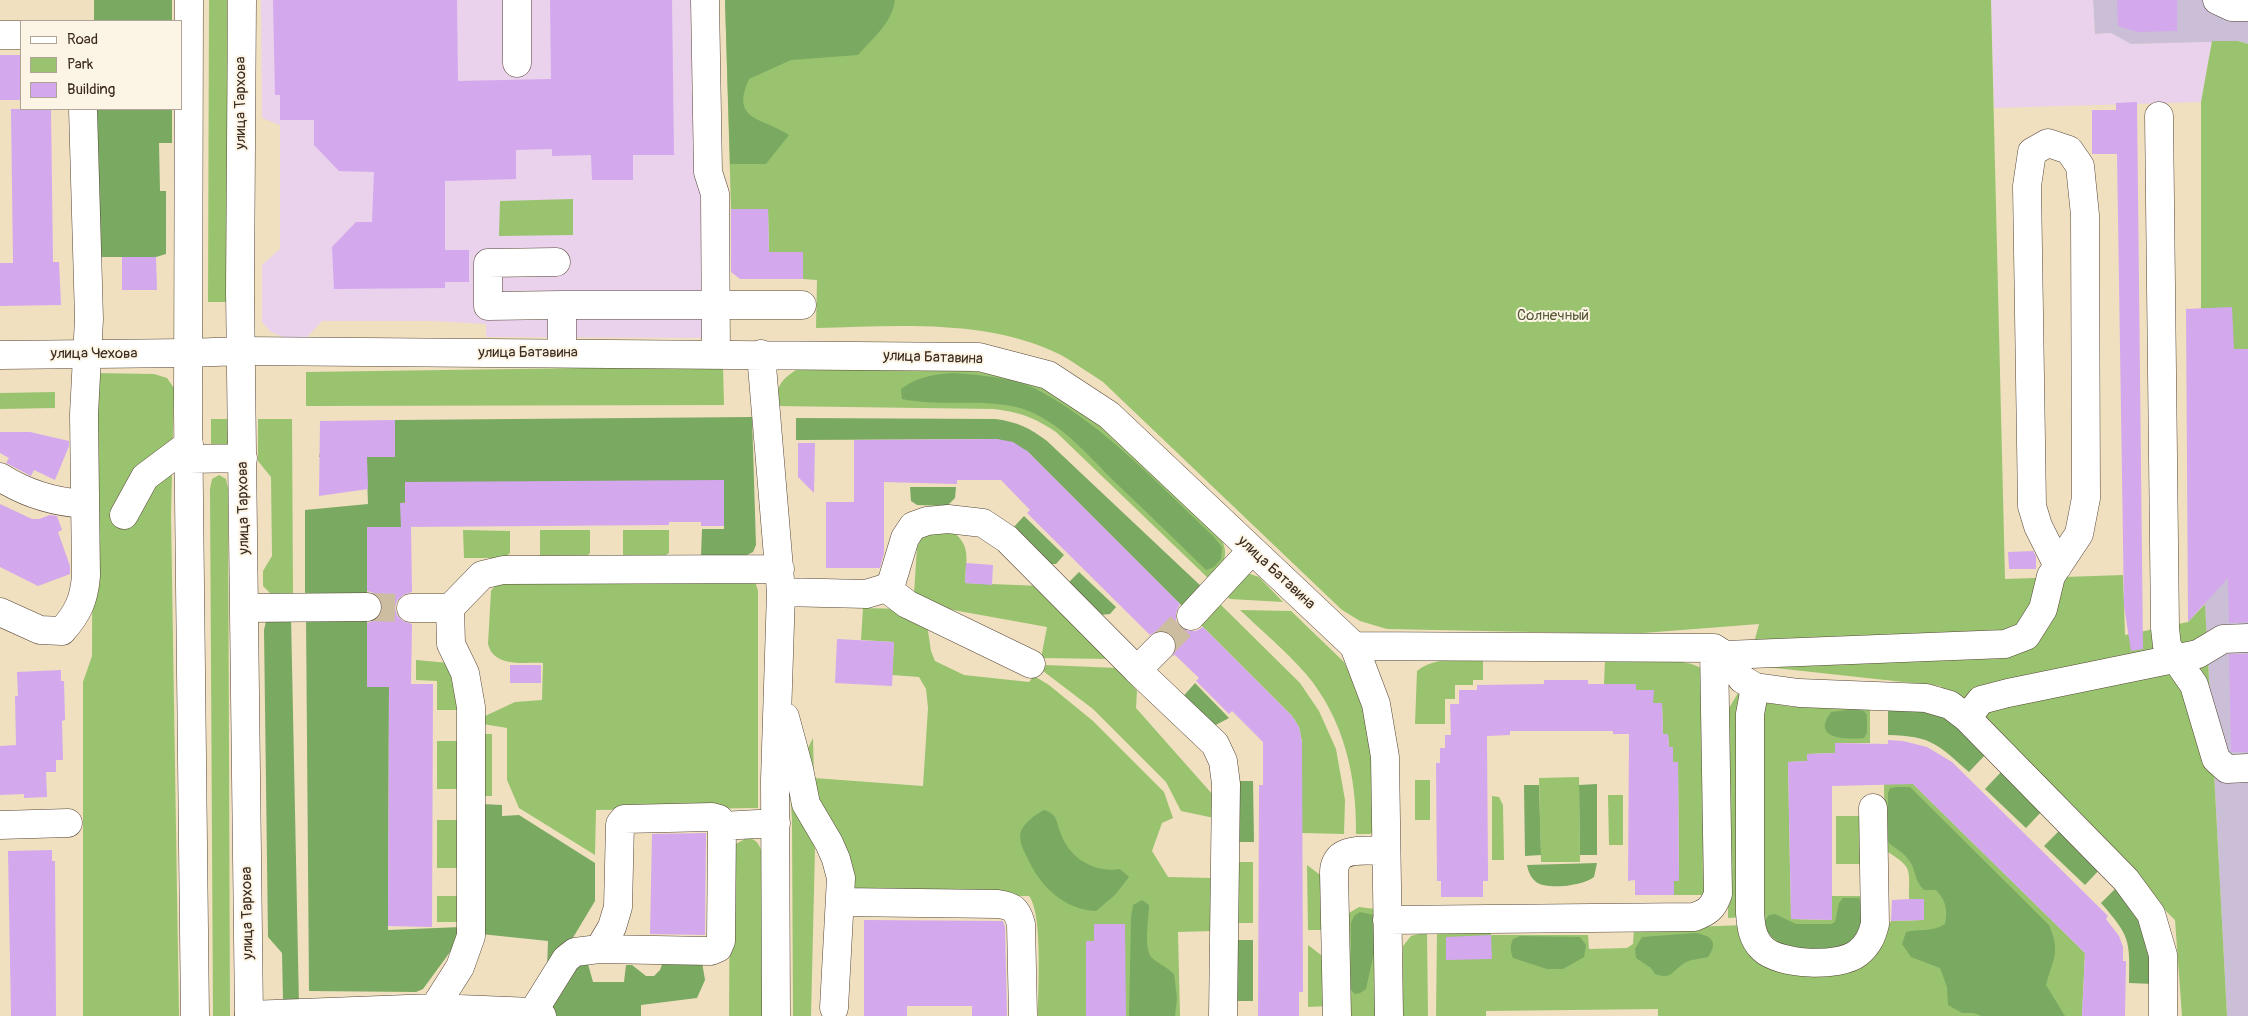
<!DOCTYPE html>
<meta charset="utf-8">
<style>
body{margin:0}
#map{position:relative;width:2248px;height:1016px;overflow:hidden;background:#f0e0c0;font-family:Pangolin,sans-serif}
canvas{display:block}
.legend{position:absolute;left:20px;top:20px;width:162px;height:90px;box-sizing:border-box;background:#fcf5e5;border:1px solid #afa495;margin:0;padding:6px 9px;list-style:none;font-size:15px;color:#3b2a1e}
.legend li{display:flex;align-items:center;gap:10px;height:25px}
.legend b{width:25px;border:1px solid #afa495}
</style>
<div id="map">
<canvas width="2248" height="1016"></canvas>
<ul class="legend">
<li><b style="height:6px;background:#fff"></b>Road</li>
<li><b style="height:14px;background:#99c36f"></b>Park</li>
<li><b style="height:14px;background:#d3a8ed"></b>Building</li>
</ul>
</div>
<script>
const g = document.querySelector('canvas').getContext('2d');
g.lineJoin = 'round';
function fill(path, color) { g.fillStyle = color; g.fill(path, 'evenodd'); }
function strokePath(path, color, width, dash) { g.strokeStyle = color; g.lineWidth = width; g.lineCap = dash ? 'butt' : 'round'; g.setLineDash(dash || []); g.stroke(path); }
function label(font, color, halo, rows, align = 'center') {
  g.font = font + ' Pangolin,sans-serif'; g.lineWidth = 4; g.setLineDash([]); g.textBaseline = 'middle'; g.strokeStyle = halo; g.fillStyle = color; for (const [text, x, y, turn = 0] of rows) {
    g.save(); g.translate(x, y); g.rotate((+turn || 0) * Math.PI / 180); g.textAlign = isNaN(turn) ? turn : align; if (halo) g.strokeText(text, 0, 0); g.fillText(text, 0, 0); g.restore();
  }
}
fill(new Path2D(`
 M261,0h439l4,338 -218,-1v-13l-54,-3h-110l-16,17h-20l-15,-6 -9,-10v-57l18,-16v-124l-18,-7z
 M1991,0h102l2,34 16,-1 20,11 81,-3 -11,61 -207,6z`), '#ead1ec');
fill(new Path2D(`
 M2093,0h155v44l-10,-3 -107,3 -20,-11 -16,1z
 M2248,349v667h-21l-22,-412 -4,-254z`), '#cabfd6');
fill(new Path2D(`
 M209,0h18v302h-19z
 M725,0h1266l14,579 118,-4 2,60 63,-13 17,-18 22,412h-45l-7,-96 -235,-234 -192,-21 11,-41 -129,10 -243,-5 -27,-8 -18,-11 -239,-228c-14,-9 -28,-19 -42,-27 -72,-37 -166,-29 -245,-27l1,-48 -14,-1v-27h-34l-1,-43h-37z
 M2212,41h26l10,3v305l-47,1v-248z
 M573,199v36l-74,1 1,-35z
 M723,366l1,39 -418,1v-34z
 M796,370h167l31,4 47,13 61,39 118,110c11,22 3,26 -11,43l-153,-147c-23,-15 -36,-20 -63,-23l-218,-3c3,-20 4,-25 21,-36z
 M93,373l61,1 13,4 7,10 -3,127 8,501h-96v-334l9,-26z
 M55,392v16l-55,1v-16z
 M211,419h17v26l-17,3z
 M258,419h34l1,176 -22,-1 -8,-8v-15l9,-15 -1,-79 -13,-16z
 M219,475l7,4 2,9 2,528h-17l-3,-527 2,-10z
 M463,530l47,1v22l-6,5h-40z
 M540,530h50v23l-4,4h-46z
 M623,530h46v23l-6,4h-40z
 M951,531c21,13 15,30 14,52l77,3 68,73 -69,-1 6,-31 -116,-21 -17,-12 3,-46 5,-12z
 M1250,574l9,3 24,25 -53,-3 -6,-5 19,-19z
 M498,581h257l3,10v217l-162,2 -1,45 -76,-47 -12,-28v-52l-24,-4v-7l32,-15 27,-2 1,-37c-19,-1 -49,5 -55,-19l3,-53z
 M1217,601l83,82 19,28 17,38 9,51 -1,34 -42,-1v-91l-3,-15 -7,-11 -95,-95z
 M863,608l41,1 22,9 5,33 4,10 29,14 65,7 5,-6 15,9 44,36 71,71 9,26 -11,5 -10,28 16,26 44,1v53l-34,1 2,84h-142c0,-26 5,-102 -9,-120h-170l-11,-7 -45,-131 10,-20 1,40 109,8 5,-78 -2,-19 -7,-12 -27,-2 2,-33 -33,-2z
 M1240,610l51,1 53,51 14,28 14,37 1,105 -3,2h-14c1,-57 -12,-115 -50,-160 -20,-23 -44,-43 -66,-64z
 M1483,659v21h-10v5h-18v14h-10v25h-30l2,-53c18,-15 43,-11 66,-12z
 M416,660l33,3 10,47h-22v-29l-21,-1z
 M1605,661c22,0 81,-5 97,8l6,226h-34v-14l5,-1 -1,-118h-5v-15h-4l-1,-13h-5l-1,-31h-9v-13h-17v-6h-32z
 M1046,665l71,3 20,23 -1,17 77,87 1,23 -33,-7 -15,-29 -73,-73 -50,-38z
 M1738,693l5,1 2,223 -17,1 1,-210z
 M1768,703l25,4h77v36h-35v10l-28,1v7l-19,1 3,157 41,1v-24h33l1,32 -70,26 -33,-20 1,-230z
 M482,734h10v62h-11z
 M437,741h23v48h-23z
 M788,752l27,97 -4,167h-18l-1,-195z
 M1579,777l1,85h-39l-2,-84z
 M1415,780h15v40h-15z
 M1884,784h29l172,169 -3,63h-424v-7l-172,2v5h-50l1,-86h54v5h97l1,14 38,-1 6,-4 1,-15 111,-4 3,22 133,-8 10,-18 33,-1v-21h-15c0,-32 4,-31 -24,-49z
 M1608,795h15v50h-14z
 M1492,796l7,1 4,8 1,55h-12z
 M1836,816h27l1,48h-28z
 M437,820h23v48h-23z
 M747,838c11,1 12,7 16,17l1,161h-35l1,-166 2,-4z
 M1231,862h22v61h-21z
 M1307,865l16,12 4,53h-19z
 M437,896h23l1,26h-24z
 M1359,907l16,2 6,107h-33l-1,-93 2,-10z
 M1427,932l1,84h-26l1,-70 8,-10z
 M1308,945l17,13 3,48 -20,1z`), '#99c36f');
fill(new Path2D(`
 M94,0h78v21h-78z
 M725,0h170c-3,23 -22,38 -37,55l-67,5 -42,19c-19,42 13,38 40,56l-23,29h-36z
 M95,109h77v34h-13l1,48h6v63l-10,3h-59z
 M954,373c27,2 63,5 86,18 66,36 119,94 173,145l9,11 -1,12 -7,8 -8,3c-29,-28 -58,-57 -88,-85 -29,-28 -58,-65 -98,-77 -38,-10 -80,-1 -118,-9l-1,-10c15,-12 34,-15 53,-16z
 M752,417l4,128 -3,7 -6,3 -46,1 1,-27h22v-48l-323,22v24h-34v70h-62v-87l63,-6 -1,-28 -7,-19h-41l1,-4 75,4v-37z
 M796,418l200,1c21,3 34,9 51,22l156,147 -20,19 -156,-156 -30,-12 -201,1z
 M910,487h46l-1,11 -8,8 -30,-1 -6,-4z
 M1024,516l40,39 -8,9h-8l-36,-35z
 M1079,572l37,35 -6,7 -10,1 -33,-31z
 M306,615l61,2v69l22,1 -1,243 73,-3v10l-38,52 -7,3 -107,-1z
 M291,616l8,390 -16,-6 -1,-47 -14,-16 -4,-307 2,-9z
 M1195,683l34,35 -19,10 -30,-28z
 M1888,708l50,3 49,42 -18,19c-32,-28 -37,-36 -81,-37z
 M1856,709l8,2 3,4v18l-3,5c-19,2 -53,1 -33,-26z
 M2002,771l41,39 -17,18 -41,-39z
 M1232,781h21l1,61h-22z
 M1597,784v71h-17l-1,-70z
 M1524,785h15l2,70 -16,1z
 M1897,787h13l139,138c12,28 4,33 -3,60l19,31h-84l-7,-3h-12l-14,-8 -1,-18 -7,-19 -29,-11 -9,-13 4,-12c13,-3 27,0 39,-8 3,-15 1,-23 -9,-34h-12c-11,-11 -7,-21 -17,-32 -4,-6 -13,-10 -19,-16v-49l2,-5z
 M482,804l20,1v11l17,-1 76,48v38l-33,55 -15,13 1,-28 -67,-7z
 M1044,810c14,4 12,12 17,24 9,25 34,39 59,35l9,8 -14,18 -19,16c-32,-1 -57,-26 -69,-54 -4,-8 -9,-17 -6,-26 4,-9 15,-17 23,-21z
 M2061,829l40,39 -16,17 -41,-39z
 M1597,863l-3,14c-11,9 -47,13 -58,5 -5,-4 -8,-11 -9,-17z
 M2117,887l33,47 4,50 -25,-1c1,-43 1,-47 -28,-80z
 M1843,898h16c16,33 -10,54 -42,55 -16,1 -42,-11 -52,-23v-10l4,-5 6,-1 21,10h35l4,-2 4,-19z
 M1142,900l7,5c0,14 -6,43 3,53 4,4 16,10 22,16l3,24 -2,18h-46l2,-98 2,-13z
 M1360,912l14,3 3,24 -11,50 -6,4 -5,1 -4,-4v-67l3,-7z
 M1696,933c17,3 22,10 12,24 -8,2 -18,2 -25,7 -12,8 -11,16 -28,10l-4,-6 -15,-10 -1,-9 7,-12z
 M1520,936l60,1 6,8 -2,12 -21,12h-16l-34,-11c-3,-7 -3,-12 0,-19z
 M1231,940h22v61h-21z
 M663,962h39l3,18 -8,18 -56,7v11h-84l-12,-8 29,-42 14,-2 5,18h31l2,-17h6l14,11h8l6,-6z`), '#7aa962');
fill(new Path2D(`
 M273,0h184l1,81 93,-2 -1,-79h122l2,155h-41v25h-41l-1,-25 -39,1v-7l-36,1v29l-71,2v69h24v32h-24v6l-111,1 -2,-42 24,-25h16l2,-50 -35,-1 -25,-26v-25h-34v-25h-5z
 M2117,0h60v31l-40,1 -19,-6z
 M0,55h21v45h-21z
 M2137,102l6,547 -12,2 -7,-45 -7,-452h-25v-44h24v-7z
 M11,109h40l2,153h6l2,43 -61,1v-43h13z
 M731,209h37l1,43h34v27h-63l-9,-7z
 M122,257h34l1,33h-35z
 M2232,307l2,42h14v273l-19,1 -1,-45 -40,44 -2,-313z
 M395,420v37h-28l1,32 -49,7 1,-75z
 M0,432h30l39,9v5l-14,34 -21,-10 -3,6 -25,-13 3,-5 -9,-5z
 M997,439l16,3 14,9 153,153 -4,9v8l4,6 8,4h8l7,-4 89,89 7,11 3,15 1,250h-4v24h-41l1,-231h4v-43l-31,-31 -3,3 -33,-33 3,-3 -24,-23 -3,2 4,-7v-8l-4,-7 -7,-4h-8l-7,4 -123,-122 3,-3 -29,-30h-44v4l-73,-2v71l-4,15h-54v-66h28v-62z
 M798,443h17l-1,50 -16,-16z
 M724,480v46h-23v-4h-32v3l-268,2 -1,-24h5v-21z
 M0,504l32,15h7l11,-4 7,1 5,14 -4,2 12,34v8l-32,12 -38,-19z
 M367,527h44l1,65 -9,3 -6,6 -2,7 2,7 6,6 9,3 -1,60h22l-1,243 -44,-1 1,-239h-22v-64l8,-3 6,-6 2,-7 -3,-8 -6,-6 -7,-2z
 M2033,551l3,5v13h-27l-1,-17z
 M966,563l27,2 -1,20 -27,-2z
 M837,639l57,3 -2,44 -57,-3z
 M2229,654h19v98h-17z
 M510,665h31v18h-31z
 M61,670v11h3l1,39 -3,1 1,39h-7v12h-10l1,25 -23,1v-4l-24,1v-49l16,-1 -1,-49h3l-1,-24z
 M1544,680h44v4h48v6h18l-1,13h9l1,31h5l1,13h4v15h5l1,119h-5v14h-39v-15l-7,1 1,-147h-16v-3h-103v4l-23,1 1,136v9h-5v16h-42v-16h-4l-1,-118h4v-15h5v-13h6l-1,-31h9v-14h18v-5l67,-1z
 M1888,740l15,1 24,6 25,15 156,154 -2,3 13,17 4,11v14h3l-1,55h-43l3,-63 -172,-169 -81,2v134l-41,-1 -3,-157 19,-1v-7l28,-1v-10l53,1z
 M706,833l-1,102 -55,-1 2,-100z
 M52,850v11h3l1,155h-45l-3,-165z
 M1909,899h15v21l-33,1 1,-21z
 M864,920l139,1 2,6 2,89h-35v-10h-65v10h-43z
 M1094,924h31l1,92h-40v-75h8z
 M1491,935l1,24 -46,1v-23z`), '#d3a8ed');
strokePath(new Path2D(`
 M367,607l44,1
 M1161,646l30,-30`), '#ccbca0', 28, [28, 14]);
const minor = new Path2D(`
 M705,0l3,172 7,22 1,160
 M2217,0l15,7h16
 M0,35h21
 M517,63v-63
 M2159,116l6,512 2,18 27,39 22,74 11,10 21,-1
 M556,262l-68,1v43l74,-1
 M241,351l738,6 69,18 61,40 245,231 22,58 9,53 4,259
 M562,353v-48h240
 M761,354l20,238 -6,188 1,236
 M0,355l188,-2
 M0,477c25,16 55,25 84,27
 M124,515l21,-38 44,-33
 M886,588l21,16 124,60
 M781,592l85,2 20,-6 6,-7 13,-43 8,-12 14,-5 21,-2 35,4 24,16 130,131 78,74 8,17 3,23 -3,232
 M245,608l122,-1
 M411,608h39
 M0,612l40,18 22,1c16,-18 22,-31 24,-55l-2,-162 5,-95 -6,-210
 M1191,616l61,-66
 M1354,646l360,2 11,7 17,24 13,8 44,6 127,5 24,7 17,13 159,162 25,34 12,41v61
 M1725,655l280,-11 21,-8 17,-27 8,-33 28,-42 7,-36 -1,-283 -5,-49 -11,-16 -21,-7 -16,9 -5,34 5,320 6,20 20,40
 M1137,670l24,-24
 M1755,687l-5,27v199c1,13 2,26 13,36 17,16 76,19 95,4 10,-8 14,-17 17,-29l-2,-116
 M785,717l14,52 7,35 23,39 7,16 5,19 -7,130
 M1967,718l14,-18 27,-7 190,-39 25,-15 25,-1
 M0,825l68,-2
 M722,826l54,-3
 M841,902l157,2c14,2 19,5 23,20l2,92
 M1387,920l307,-3c14,-5 19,-9 24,-23l-4,-246
 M434,1008l26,-41 11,-31v-229l-6,-34 -14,-29 -1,-36 32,-33 21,-5 277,-1
 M533,1012l33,-53 9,-7 24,-3 112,2 7,-3 3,-7 1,-115 -3,-7 -7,-2 -88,2 -4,5 -2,83 -6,20 -13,22
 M249,1015l185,-7 99,4 9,4
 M1337,1016l-3,-144c0,-3 1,-8 3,-11 7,-14 36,-10 49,-10`);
const major = new Path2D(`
 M189,0l-1,412 7,604
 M242,0l-2,291 9,725
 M188,353l53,-2
 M189,459l54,-1`);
strokePath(minor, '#564536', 29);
strokePath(major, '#564536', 29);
strokePath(minor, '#fff', 28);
strokePath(major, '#fff', 28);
label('15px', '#3b2a1e', '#fcf5e5', [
 ["улица Тархова",241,103,-90],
 ["улица Батавина",528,353],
 ["улица Чехова",94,354],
 ["улица Батавина",933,358,2],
 ["улица Тархова",244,508,-91],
 ["улица Батавина",1276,573,43],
 ["улица Тархова",248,913,-91]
]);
label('15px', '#575836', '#fcf5e5', [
 ["Солнечный",1553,316]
]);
</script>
